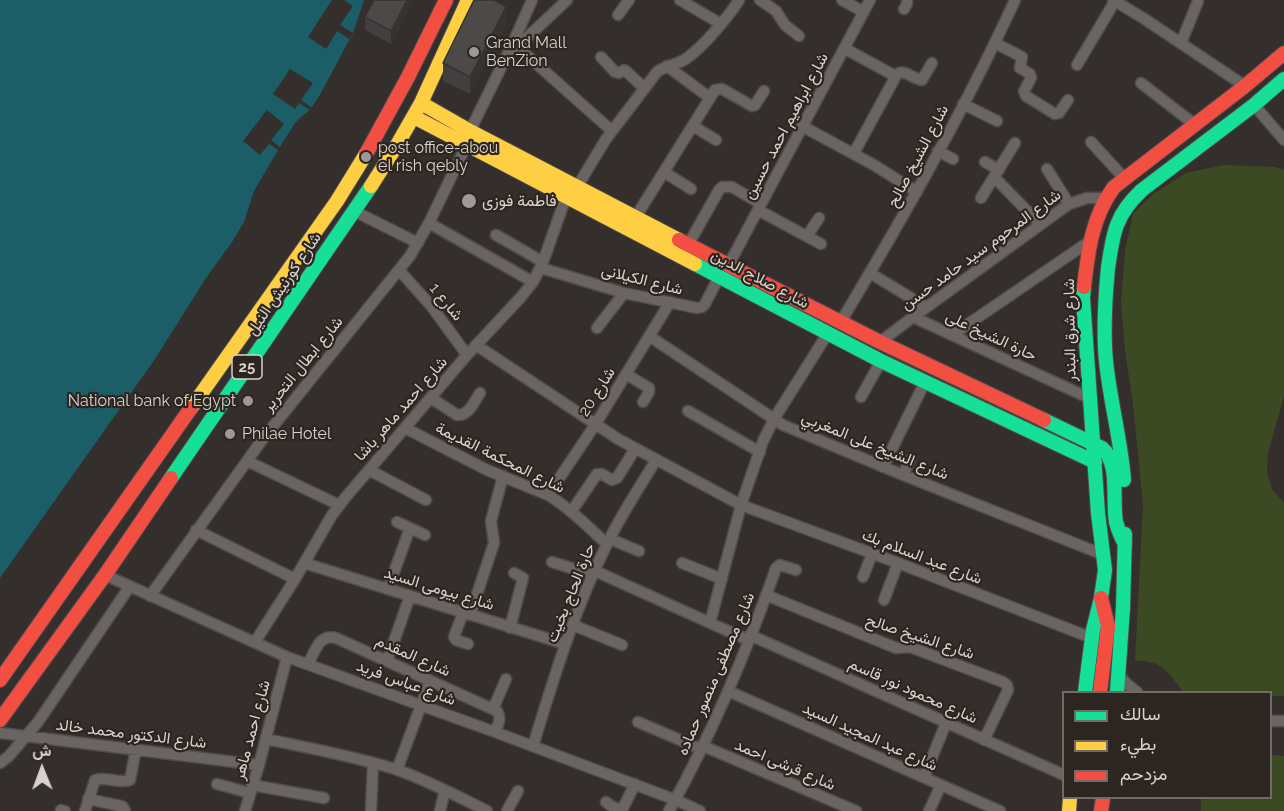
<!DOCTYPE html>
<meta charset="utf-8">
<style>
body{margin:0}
#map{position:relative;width:1284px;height:811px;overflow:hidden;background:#342f2c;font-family:Raleway,Vazirmatn,sans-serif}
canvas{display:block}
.legend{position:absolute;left:1062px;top:691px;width:210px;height:108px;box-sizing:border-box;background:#2d2520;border:2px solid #716a66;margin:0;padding:8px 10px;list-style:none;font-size:18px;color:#d8d2ce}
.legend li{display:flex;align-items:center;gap:12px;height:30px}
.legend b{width:30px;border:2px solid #716a66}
.north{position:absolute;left:12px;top:739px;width:60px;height:60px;-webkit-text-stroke:4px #2d2520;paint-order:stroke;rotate:359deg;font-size:16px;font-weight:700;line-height:24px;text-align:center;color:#d8d2ce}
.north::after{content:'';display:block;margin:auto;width:21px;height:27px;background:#d8d2ce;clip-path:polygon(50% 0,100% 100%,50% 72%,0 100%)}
</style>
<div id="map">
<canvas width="1284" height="811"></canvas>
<ul class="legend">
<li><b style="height:8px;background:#16e098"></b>سالك</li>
<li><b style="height:8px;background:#ffcf43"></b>بطيء</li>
<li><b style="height:8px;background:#f24e42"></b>مزدحم</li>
</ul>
<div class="north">ش</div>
</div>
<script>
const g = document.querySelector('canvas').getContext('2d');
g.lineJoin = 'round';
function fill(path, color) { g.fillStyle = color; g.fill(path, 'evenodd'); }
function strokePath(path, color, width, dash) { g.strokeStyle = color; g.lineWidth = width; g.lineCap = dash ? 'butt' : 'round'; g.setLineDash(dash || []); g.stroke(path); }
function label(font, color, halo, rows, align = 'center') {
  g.font = font + ' Raleway,Vazirmatn,sans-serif'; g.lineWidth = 4.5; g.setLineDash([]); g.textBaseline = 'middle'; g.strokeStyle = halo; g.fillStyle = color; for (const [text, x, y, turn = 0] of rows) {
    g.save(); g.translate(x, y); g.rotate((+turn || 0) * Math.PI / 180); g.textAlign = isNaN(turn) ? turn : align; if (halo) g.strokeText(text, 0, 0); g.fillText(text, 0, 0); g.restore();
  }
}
fill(new Path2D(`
 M1224,165l51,2 9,3v226l-16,57 -1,19 5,17 12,14v193h-13l-1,-4h-87c-13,-18 -22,-33 -48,-31l8,-156 -10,-101 -8,-53 -4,-50 4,-50 8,-37 20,-20 33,-21z
 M1271,755l13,1v55h-83v-13h69z`), '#3c4a23');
fill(new Path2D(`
 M0,0h364l-11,33 -32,60 -11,17 -9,7 -6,6 -17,27 -24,41 -10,31 -12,20 -26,36 -51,81 -155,219z`), '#1b5e67');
fill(new Path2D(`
 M332,0h12l9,6 -13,19 13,8 -4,6 -12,-8 -11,18 -18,-12z
 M290,69l23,14 -12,17 11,8 -2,2 -11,-7 -4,6 -22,-15z
 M267,110l17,14 -13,16 9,7 -2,3 -9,-6 -9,11 -17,-14z`), '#342f2c');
const street = new Path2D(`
 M680,0l41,24
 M760,0l16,11 9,14 14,11
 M842,0l22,12
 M1113,0l30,18 102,68
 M904,9l3,-5v-4
 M618,15l11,-15
 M513,43l99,88
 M995,43l27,14 -2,11 10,6 1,4 -7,13 2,5 29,18 4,-1 9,-13
 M1181,43l17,-42
 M517,47l50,-47
 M844,48l51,28
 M601,57l14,15 4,1 5,-3 2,1 18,17
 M1077,65l38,-64
 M667,66l43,32
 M1141,83l53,41
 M963,104l34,17
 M1254,105l30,35
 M693,126l23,14
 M802,126l72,39 43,27
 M470,131l43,-88 19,-43
 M1091,142l33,36
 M938,151l15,8
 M854,153l43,-79c9,-5 15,5 25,6l10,-17
 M985,162l14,8
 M1047,169l22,35
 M664,172l27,17
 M994,177l46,47
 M577,187l29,-48 51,-67c9,-7 21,-7 30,-14 16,-11 42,-42 52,-58
 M981,198l34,-55
 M758,210l63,34
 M354,211l64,32
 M635,218l80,-128 7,-1 30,17 3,-1 9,-14
 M429,223l104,59
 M496,235l47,27
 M807,236l12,-18
 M688,245l31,-55 3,-3h10l29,17
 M728,266l142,-266
 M541,268l83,25 73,15 5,-1 3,-3 14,-27
 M399,270l33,37 35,48
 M870,273l56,34
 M913,317l176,81
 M840,323c63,-105 124,-212 175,-323
 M597,328l27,-35
 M952,335l138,-94
 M649,336l134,89 120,50 201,80
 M880,342l33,-25 156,-113 18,-6h19
 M476,345l142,94 123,66 157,58 194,75
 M626,374l23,14v4l-6,10
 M861,397l20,-36
 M431,398l26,17c12,1 17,-13 23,-22
 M688,411l72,41
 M405,428l82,42 61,25c22,13 40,32 59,49
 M247,461l92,44
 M883,467l42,-85
 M369,470l57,30
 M903,475l7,-15
 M548,495l47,-70 75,-123
 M571,512l26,-38h5l10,6 5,-2 18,-29
 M397,522l28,13
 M196,530l99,49
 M610,539l29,12
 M552,562l41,13
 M304,563l261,81
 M682,563l40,16
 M595,571l153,69
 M105,575l182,82 208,75 181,68 24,11
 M863,577l9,-23
 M388,589l22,-61
 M766,595l130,53 14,-1 93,35 4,3 1,5 -24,50
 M150,596l112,-156 148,-184 19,-33 38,-79
 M884,600l14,-37
 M463,613l-9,24 2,3 12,4
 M470,615l24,-72 -3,-22 12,-45
 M710,623l31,-118 22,-64 11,-22 54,-86
 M573,625l49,20
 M510,628l13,-50 -9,-5
 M750,635l314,140
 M255,642l40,-63 37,-64 13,-17 122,-143 54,-58 12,-15 10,-20 23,-65
 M387,661l23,-65
 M308,664c7,-12 11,-31 28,-26l161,73c5,8 1,13 -2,21
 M1118,674l9,10 10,8
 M728,691l272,120
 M493,709l13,-30
 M1270,721h14
 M638,722l63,27
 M0,733l259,32
 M266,739c43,9 87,17 129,30 32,11 62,27 92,42
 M533,746c21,-69 42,-138 74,-202 14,-29 32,-56 49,-84
 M703,746l153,65
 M0,763l9,-7 29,-34 92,-136
 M397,770l33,-89
 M924,777l22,-54
 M217,784l33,9
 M252,785l72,13
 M88,799l33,7 2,1 2,4
 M606,802c5,4 11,9 17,6l12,-24
 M61,810l4,1
 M85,811l10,-31c11,-4 24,4 35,0l6,-31
 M245,811l14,-46 28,-108
 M371,811l2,-48
 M440,811l5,-21
 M507,811l11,-20
 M669,811c43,-77 78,-160 107,-243l4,-3 16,5
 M929,811l12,-26`);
const fast = new Path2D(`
 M695,264l186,97 214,101
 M1084,287l-1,11 15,215 7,57 -4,28 -8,32 -8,62
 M1044,420l58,28c18,15 10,52 14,74 2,8 5,15 9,22
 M171,478l200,-292
 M1124,480c-3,-40 -14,-79 -18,-119 -3,-31 -1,-62 2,-93 5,-34 7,-53 34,-78l112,-85 30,-26
 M1117,692l6,-84 2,-74`);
const slow = new Path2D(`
 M421,103l49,28 209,109
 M414,117l281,147
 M371,186l26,-41 24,-42 47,-103
 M191,408l146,-207 29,-47
 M1069,811l1,-13`);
const jam = new Path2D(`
 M366,154l42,-77 38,-77
 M679,240l201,102 164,78
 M1084,287c4,-36 8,-70 30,-100l131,-101 39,-33
 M0,680l191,-272
 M1100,692l8,-66 -7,-28
 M0,720l105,-145 66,-97
 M1101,811l2,-13`);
strokePath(street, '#514c4a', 13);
strokePath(fast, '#514c4a', 16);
strokePath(slow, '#514c4a', 16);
strokePath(jam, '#514c4a', 16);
strokePath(street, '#6a6563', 10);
strokePath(fast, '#16e098', 14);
strokePath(slow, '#ffcf43', 14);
strokePath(jam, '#f24e42', 14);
fill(new Path2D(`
 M374,0h40l-23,44 -26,-14v-13z
 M506,24l-36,70 -27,-13v-18z`), '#423f3f');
fill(new Path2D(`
 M407,0h7l-23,44v-13z
 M506,7v17l-36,70v-17z`), '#363333');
const building = new Path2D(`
 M374,0h33l-16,31 -26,-14z
 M474,0h20l12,7 -36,70 -27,-14z`);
fill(building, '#4d4949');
strokePath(building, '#363333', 1.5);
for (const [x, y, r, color] of [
 [474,52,6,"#9f9995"],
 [366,157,6,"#9f9995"],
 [469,201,8,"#9f9995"],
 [248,401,6,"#9f9995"],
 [230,434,6,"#9f9995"]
]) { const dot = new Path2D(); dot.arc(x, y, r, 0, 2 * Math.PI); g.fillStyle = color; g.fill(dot); strokePath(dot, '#2d2520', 2); }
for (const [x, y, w] of [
 [247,367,30]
]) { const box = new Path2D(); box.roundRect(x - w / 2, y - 12, w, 24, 4.5); g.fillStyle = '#2d2520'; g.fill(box); strokePath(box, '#d8d2ce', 1.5); }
label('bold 15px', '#d8d2ce', null, [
 ["25",247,367]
]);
label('16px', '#d8d2ce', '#2d2520', [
 ["Grand Mall",486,43],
 ["BenZion",486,61],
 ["post office-abou",378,148],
 ["el rish qebly",378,166],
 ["فاطمة فوزى",482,201],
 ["National bank of Egypt",236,401,"right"],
 ["Philae Hotel",242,434]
], 'left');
label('16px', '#d8d2ce', '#2d2520', [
 ["شارع ابراهيم احمد حسين",786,126,-62],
 ["شارع الشيخ صالح",918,156,-62],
 ["شارع المرحوم سيد حامد حسن",981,250,-36],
 ["شارع صلاح الدين",760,279,28],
 ["شارع الكيلانى",642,280,14],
 ["شارع كورنيش النيل",284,284,-56],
 ["شارع 1",446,302,51],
 ["شارع شرق البندر",1070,330,-91],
 ["حارة الشيخ على",991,336,25],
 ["شارع ابطال التحرير",303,364,-51],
 ["شارع 20",597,392,-58],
 ["شارع احمد ماهر باشا",401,409,-49],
 ["شارع الشيخ على المغربي",875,446,22],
 ["شارع المحكمة القديمة",500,458,26],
 ["شارع عبد السلام بك",922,557,21],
 ["شارع بيومى السيد",439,589,17],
 ["حارة الحاج بخيت",571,593,-68],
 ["شارع الشيخ صالح",920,637,18],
 ["شارع المقدم",413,656,24],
 ["شارع مصطفى منصور حماده",716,674,-67],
 ["شارع عباس فريد",406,683,20],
 ["شارع محمود نور قاسم",913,691,24],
 ["شارع احمد ماهر",252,730,-75],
 ["شارع الدكتور محمد خالد",131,734,7],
 ["شارع عبد المجيد السيد",870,737,24],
 ["شارع قرشى احمد",785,765,23]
]);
</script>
